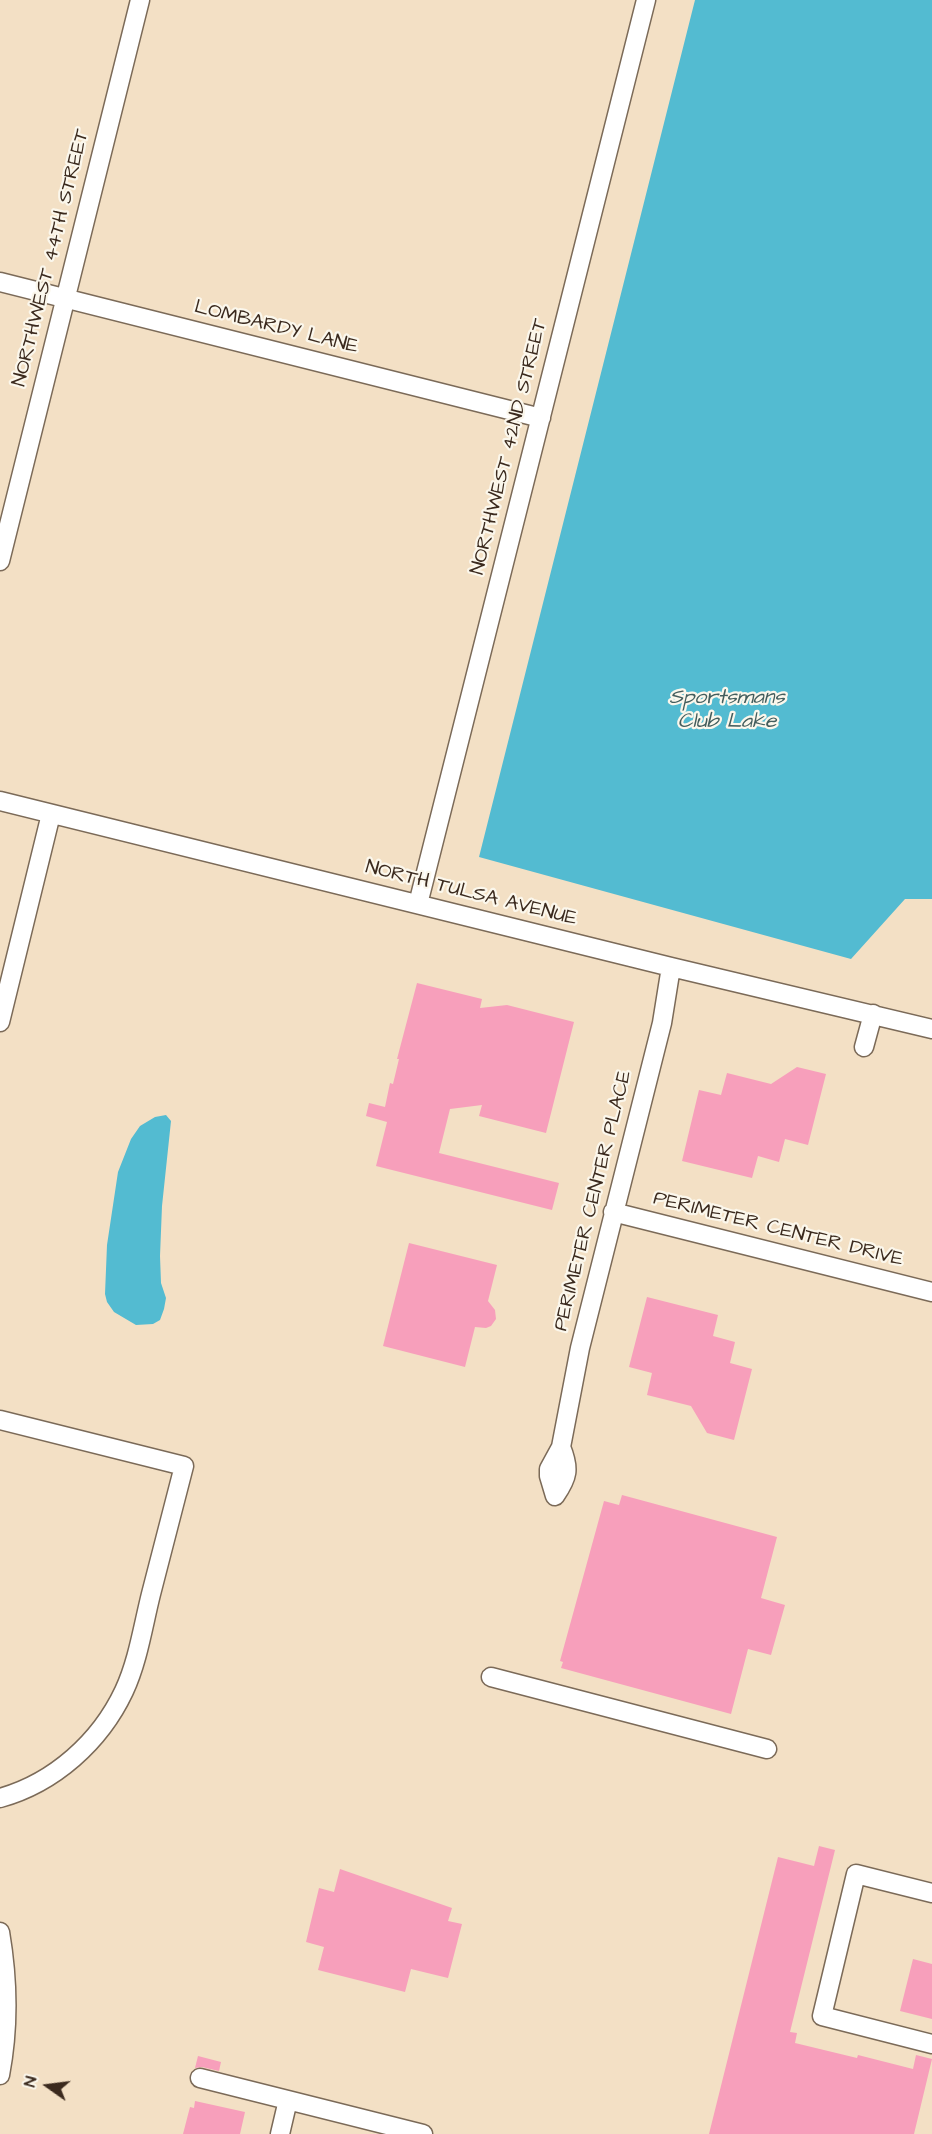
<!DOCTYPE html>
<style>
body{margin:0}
#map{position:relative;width:932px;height:2134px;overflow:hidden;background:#f3e0c5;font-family:"Architects Daughter",sans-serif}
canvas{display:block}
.north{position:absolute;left:18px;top:2056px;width:60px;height:60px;-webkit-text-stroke:4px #fbf7ec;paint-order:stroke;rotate:284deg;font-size:16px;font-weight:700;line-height:24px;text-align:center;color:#3b2a1e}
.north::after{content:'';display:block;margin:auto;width:21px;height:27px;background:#3b2a1e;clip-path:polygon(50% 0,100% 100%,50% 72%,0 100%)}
</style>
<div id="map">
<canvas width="932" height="2134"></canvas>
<div class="north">N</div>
</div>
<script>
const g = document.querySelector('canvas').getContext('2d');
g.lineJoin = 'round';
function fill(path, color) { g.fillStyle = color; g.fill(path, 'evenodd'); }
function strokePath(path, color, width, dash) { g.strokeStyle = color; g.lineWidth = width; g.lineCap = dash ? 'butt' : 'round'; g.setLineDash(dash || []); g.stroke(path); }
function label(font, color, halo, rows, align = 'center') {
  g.font = font + ' "Architects Daughter",sans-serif'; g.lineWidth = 4.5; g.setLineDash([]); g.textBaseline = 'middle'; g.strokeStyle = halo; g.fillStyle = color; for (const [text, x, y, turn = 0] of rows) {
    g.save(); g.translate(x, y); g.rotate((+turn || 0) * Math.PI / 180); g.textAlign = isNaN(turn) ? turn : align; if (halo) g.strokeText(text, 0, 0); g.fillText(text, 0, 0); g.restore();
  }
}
fill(new Path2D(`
 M695,0h237v899h-27l-54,60 -372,-102z
 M166,1115l5,6 -9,85 -2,50 1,27 5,15 -2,11 -4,11 -7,4 -17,1 -22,-13 -7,-10 -2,-8 2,-49 11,-73 13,-33 9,-13 15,-9z`), '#53bbd1');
fill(new Path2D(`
 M417,983l65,16 -2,9 27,-3 67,17 -28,111 -67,-17 3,-11 -32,4 -11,44 120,30 -7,27 -176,-44 11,-44 -21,-6 3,-13 16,4 5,-24 3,1 6,-25h-2z
 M797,1067l29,7 -18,71 -23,-6 -6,23 -21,-6 -6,22 -70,-17 17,-71 22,5 6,-22 44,11z
 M409,1243l88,22 -9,36 7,9 1,9 -5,7 -5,2 -11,-1 -10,40 -82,-21z
 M647,1297l71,18 -5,21 22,6 -5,21 22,6 -18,71 -27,-7 -16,-27 -44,-11 5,-22 -23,-6z
 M622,1495l155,42 -16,61 24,7 -14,50 -23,-6 -17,65 -170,-46 2,-6 -3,-1 44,-160 15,4z
 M819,1846l16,4 -45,182 7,1 -2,10 62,15 1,-3 55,14 3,-14 16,4 -18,75h-205l69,-277 36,9z
 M340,1869l112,39 -4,13 14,3 -14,54 -37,-9 -6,23 -87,-22 6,-23 -18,-5 13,-54 15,4z
 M913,1959l19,5v55l-32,-8z
 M198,2056l23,6 -2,9 -17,-4 -7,1z
 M195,2101l50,11 -5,22h-57l7,-27 4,1z`), '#f79fbb');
const minor = new Path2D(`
 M0,282l541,136
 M0,561l140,-561
 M0,801l671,166 261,62
 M418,904l228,-904
 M0,1022l51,-208
 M864,1047l9,-33
 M613,1212l319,80
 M0,1420l184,46c-11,43 -22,86 -33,128 -8,32 -13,67 -27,97 -24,51 -70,92 -124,107
 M561,1447c9,22 7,30 -6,49l-6,-20v-7l12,-22 19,-99 82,-325 9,-56
 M491,1677l276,72
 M932,1893l-76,-19 -34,142 110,28
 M0,1932c8,47 9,96 0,143
 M200,2078l223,56
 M280,2134l8,-34`);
strokePath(minor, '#7b6a58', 21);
strokePath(minor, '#fff', 18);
label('20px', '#3b2a1e', '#fbf7ec', [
 ["NORTHWEST 44TH STREET",52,258,-76],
 ["LOMBARDY LANE",276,328,14],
 ["NORTHWEST 42ND STREET",510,447,-76],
 ["NORTH TULSA AVENUE",471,894,14],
 ["PERIMETER CENTER PLACE",594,1201,-76],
 ["PERIMETER CENTER DRIVE",778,1230,14]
]);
label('italic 21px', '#435d5d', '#fbf7ec', [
 ["Sportsmans",727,699],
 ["Club Lake",727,723]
]);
</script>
